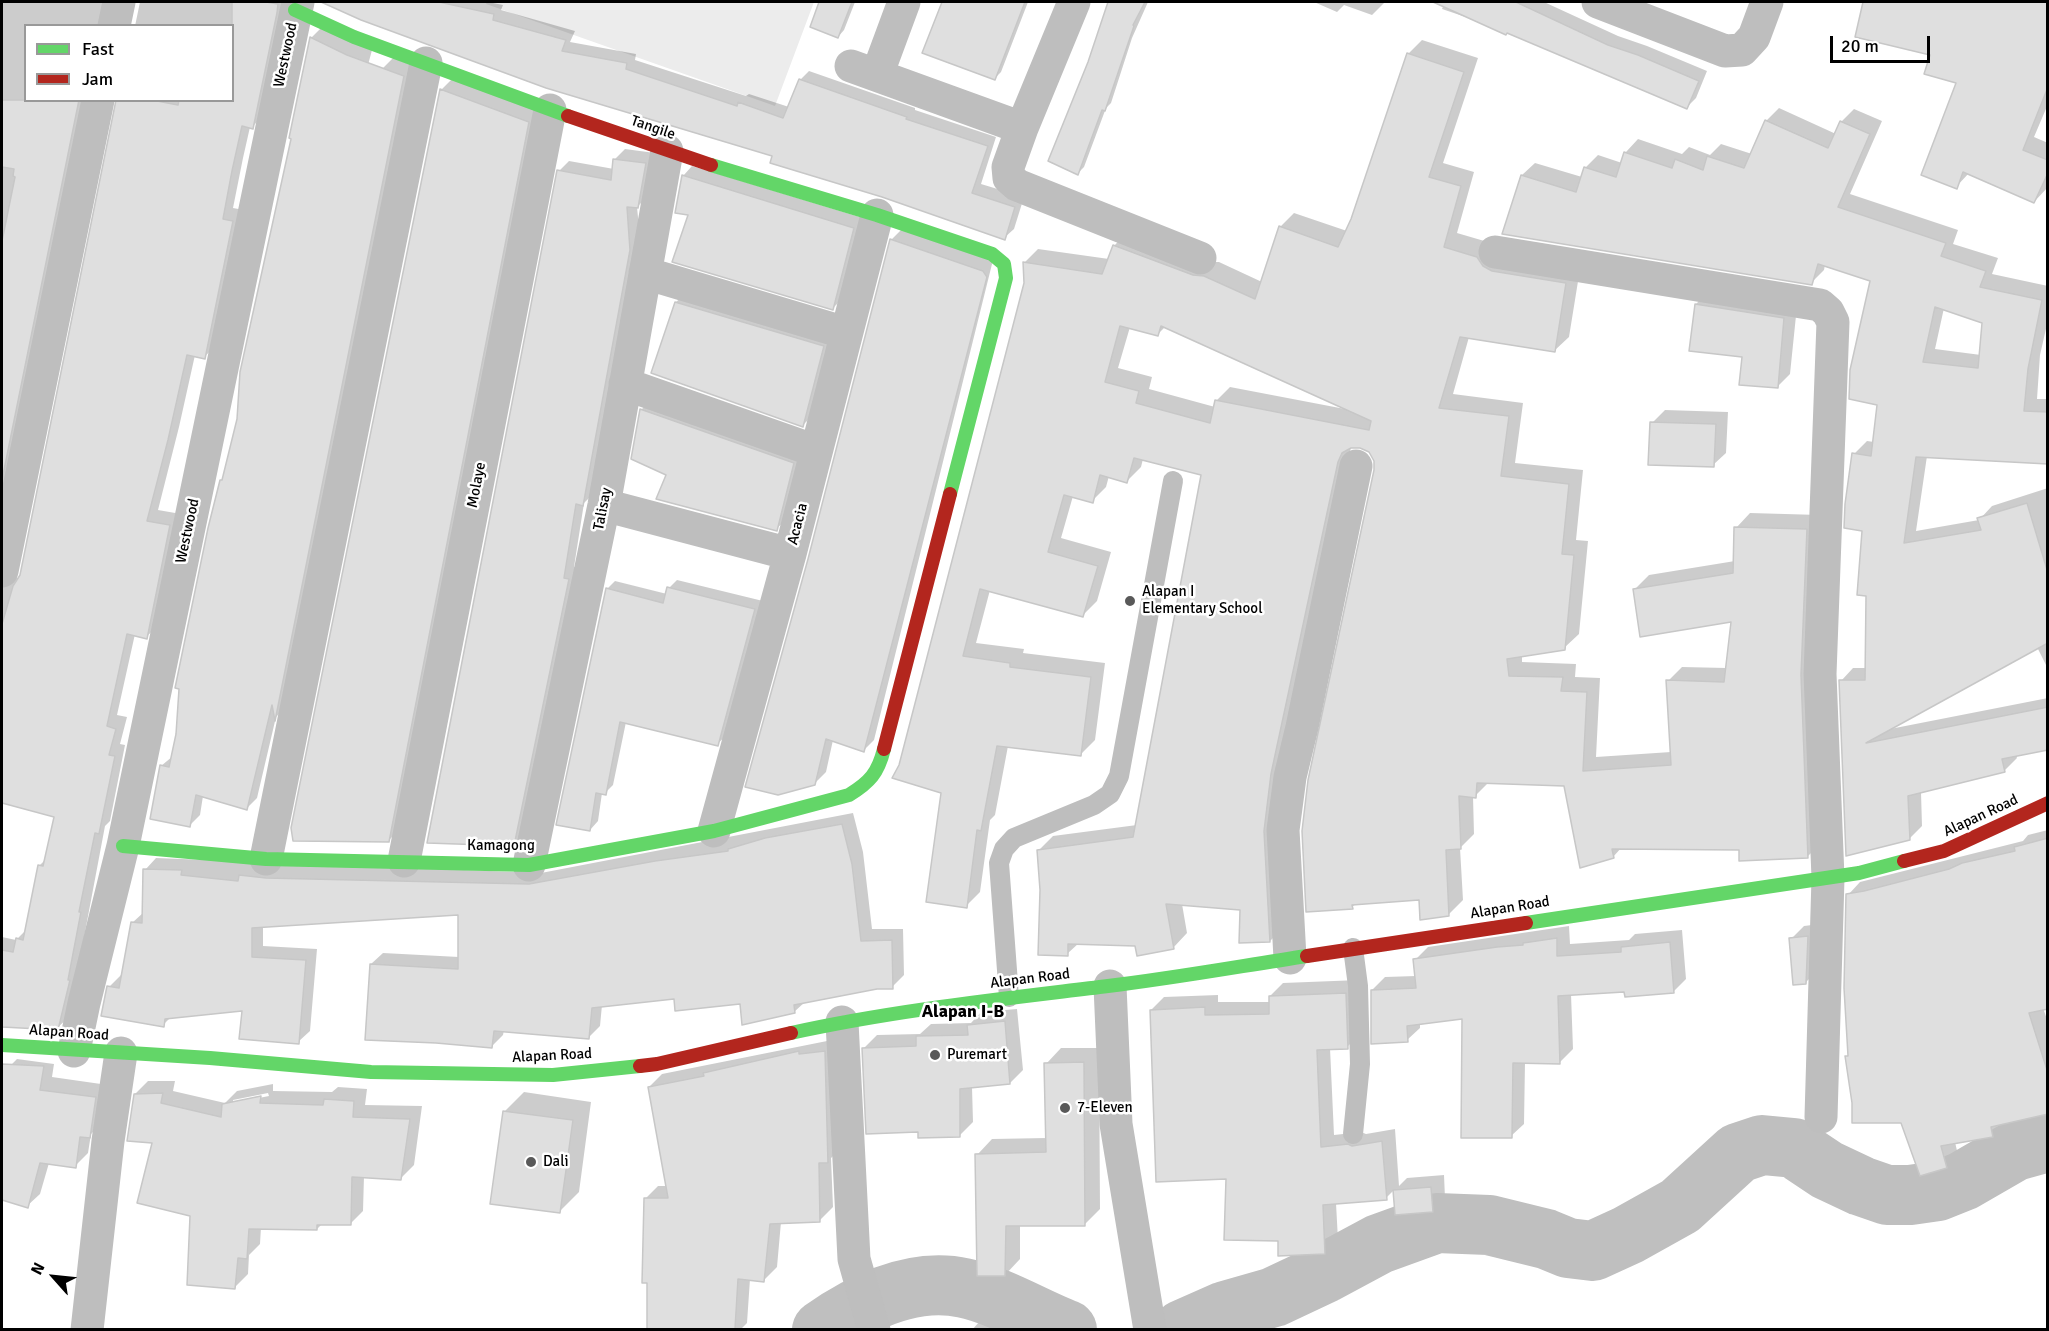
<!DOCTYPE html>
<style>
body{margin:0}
#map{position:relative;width:2049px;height:1331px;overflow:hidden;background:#fff;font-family:Signika,sans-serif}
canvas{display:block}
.frame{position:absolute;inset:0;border:3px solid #000;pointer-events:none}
.legend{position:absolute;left:24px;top:24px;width:210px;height:78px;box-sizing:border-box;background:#fff;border:2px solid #999;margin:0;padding:8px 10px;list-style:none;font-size:18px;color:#000}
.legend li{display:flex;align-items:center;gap:12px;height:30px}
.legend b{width:30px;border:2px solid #999}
.north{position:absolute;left:24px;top:1247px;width:60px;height:60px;-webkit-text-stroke:4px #fff;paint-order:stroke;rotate:297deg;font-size:16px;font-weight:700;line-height:24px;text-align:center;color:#000}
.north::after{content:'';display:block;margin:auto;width:21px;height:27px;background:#000;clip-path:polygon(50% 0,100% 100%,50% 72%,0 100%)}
.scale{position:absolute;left:1830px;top:36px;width:100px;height:27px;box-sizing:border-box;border:3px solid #000;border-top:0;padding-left:8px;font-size:18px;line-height:21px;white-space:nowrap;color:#000;-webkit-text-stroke:4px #fff;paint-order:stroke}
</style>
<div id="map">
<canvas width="2049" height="1331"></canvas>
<div class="frame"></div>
<ul class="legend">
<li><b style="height:8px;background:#63d668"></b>Fast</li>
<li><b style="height:8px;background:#b3261e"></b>Jam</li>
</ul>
<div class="north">N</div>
<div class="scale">20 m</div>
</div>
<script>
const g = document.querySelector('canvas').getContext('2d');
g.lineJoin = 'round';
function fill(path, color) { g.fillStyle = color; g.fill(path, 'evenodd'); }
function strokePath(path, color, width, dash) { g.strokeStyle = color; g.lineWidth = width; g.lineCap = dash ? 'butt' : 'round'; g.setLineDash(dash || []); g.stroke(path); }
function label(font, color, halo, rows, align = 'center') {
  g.font = font + ' Signika,sans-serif'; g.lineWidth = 5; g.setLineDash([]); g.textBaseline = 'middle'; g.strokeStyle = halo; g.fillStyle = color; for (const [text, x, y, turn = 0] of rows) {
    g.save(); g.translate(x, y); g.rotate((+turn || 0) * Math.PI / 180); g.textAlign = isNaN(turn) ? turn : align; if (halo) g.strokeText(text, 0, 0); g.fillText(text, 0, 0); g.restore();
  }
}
fill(new Path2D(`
 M487,2h327l-39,104 -289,-102z`), '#ececec');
fill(new Path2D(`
 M2,2h106l3,24h-85v74h61l-85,420z
 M140,2h146l-23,114 -11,11h-2l-7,31 -10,50 11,2 -28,136 -12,11 -9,-2 -16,72 -21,83 23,4 -23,112 -12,11 -11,-3 -18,81 10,2 -7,27 5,1 -15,76 -5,5 -36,191 -12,11 -55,-10v-81l14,3 10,-10 13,-64 8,-8 8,-42 -53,-14v-173l2,-8h-2v-47l8,4h10l98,-478h114v-74h-97z
 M325,2h60l-2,9 -11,11z
 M415,2h73l15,3 -2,5 74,21 -5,11 66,12 -1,6 111,36 3,-2 40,13 11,-27 9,-9 106,37v2l81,27 -15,47 43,13 -10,32 -10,9 -230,-83 -374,-122z
 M821,2h34l-11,28 -6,7 -27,-11z
 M943,2h85l-27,70 -6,6 -71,-26z
 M1111,2h37l-16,36 -21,65 -5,5 -22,59 -6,6 1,-84z
 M1314,2h71l-13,13 -28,-10 -7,7z
 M1445,2h99l74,34 29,10 60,25 -11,27 -9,9 -180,-76 -65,-22z
 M1864,2h184v102l-14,33 14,6v44l-14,15 -65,-29 -13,14 2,-105 -26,-28 -76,-18z
 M321,28l51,22 -8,30 11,4 8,-16 10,-10 21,8 -130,643 -8,8 -19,81 -10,10 -44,-12 -3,19 -10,10 -29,-59 12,-10 52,-278 13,-59 73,-381z
 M1422,40l56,18 -35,105 31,9 -17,61 123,36 -11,68 -15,14 -85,-14 -16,57 70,9 -8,60 68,7 -7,70 12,1 -9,93 -15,14 -42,7v7l54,2 -1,13 25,1 -4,79 75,-5 -3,-71 14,-14 45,1 5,-47 -97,-32 14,-14 86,-14 1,-33 14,-15 70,2 2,327 -14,14 -68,-8 -118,-1 -9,10 -47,-72 -77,-3 -14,14h-2l1,38 -14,14 3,52 -14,14 -28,-15 -64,4 -5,4 -44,3 68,-440 -1,-10 -5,-9 -11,-5 -8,1 -66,312 -1,168 -14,14 -29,-32 -59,-5 5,29 -14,15 -36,-4 -58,-1 -12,11 -26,-64 -2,-40 14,-14 84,-11 65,-351 -59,-15 -2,8 -14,14 -18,-5 -3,11 -14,14 -19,-5 -12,42 50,14 -14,49 -15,15 -92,-26 -14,53 48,6 -1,4 82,10 -10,77 -14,14 -73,-8 -13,69 -5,5 -10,72 -14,14 -24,-114 -41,-27 125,-482 -2,-20 14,-14 71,10 5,-13 14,-15 80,31h11l43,20 18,-55 14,-14 53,18 6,-12 55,-165zM1130,327l27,8 8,-8 180,82 -115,-22 -14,14 -1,6 -66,-18 3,-12 -34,-9z
 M453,78l86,33 -139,718 -12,12 53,-751z
 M1779,108l57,26 5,-12 13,-13 28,12 -32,73 108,36 -5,14 45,14 -6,16 56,12v34l-8,35 -3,44h11v63l-121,-6 -11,75 63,-11 13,-14 56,-18v181l-11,-22 -147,82 158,-31v51l-32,6 1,3 -13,13 -83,21 1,34 -13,13 -62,15 -6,-173 12,-13h14v-74l-3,-65 -10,-75 13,-13 7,1 4,-38 -6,-124 -47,-15 -1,5 -13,13 -289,-108 13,-12 47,14 3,-9 13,-13 24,8 4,-11 12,-13 44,15 7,-7 21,8 11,-11 31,10 14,-33zM1944,308l40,14 -3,33 -46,-6z
 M625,149l30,4 -7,43 -11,11 3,31 -47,256 -9,9 -10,64 5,2 -55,265 -11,10 46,-673 10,-10 45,8 1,-10z
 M692,166l171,52 -21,81 -9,9 -143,-95 -7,-37z
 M902,229l91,31 -119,480 -11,11 -30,-11 -7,32 -11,11 -5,-224 81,-319z
 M1709,291l88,15 -7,68 -13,13 -81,-83z
 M684,295l146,44 -20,79 -7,7 -150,-53 23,-70z
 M650,401l152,54 -17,66 -9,8 -108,-55 -27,-64z
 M1665,410l63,2 -2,41 -13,12 -61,-42z
 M677,580l86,21 -37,135 -9,8 -91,-22 -13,63 -8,8h-3l-4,28 -8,9 17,-241 8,-8 52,13 2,-6z
 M853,813l10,39 9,77h31l1,46 -12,12 -15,1 -72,14 -11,10 -53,-9 -66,-6 -73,8 -2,21 -12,12 -84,-8 -1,5 -12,12 -120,-83 12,-11 76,4v-44l-196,13v20l54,3 -7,82 -12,11 -55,-32 -72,7 -8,8 -54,-38 12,-12 2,1 9,-53 12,-11 1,-42 11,-12 385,15z
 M2048,830v178h-5l5,14v91l-44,10 -12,12 -37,7 3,13 -12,12 -44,-46 -49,-18 -6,-46 3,-3 -2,-159 12,-13 163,-41 5,-6z
 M1820,924l-2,46 -13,13 -14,-44 13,-13z
 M1569,926l1,18 59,-4 6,-6 47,-4 4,49 -13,13 -47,-1 -55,3 2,55 -13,13h-35l-1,62 -13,12 -47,-118 -44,5v5l-13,12 -35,-50 13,-13 31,-1 -1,-16 13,-13z
 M1359,980l1,54 -13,13 -17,1 4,87 27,-3 5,2 29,-5 4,57 8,-8 37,-3 1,23 -13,13 -36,3 -2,-24 -8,8 -50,5 2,37 -13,13 -46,-13 -51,-63 -77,-167 13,-13 54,-2v7h52v-6l13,-13z
 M1017,1009l6,61 -13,13 -38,4 1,35 -13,13 -41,-5 -55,-82 13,-13 43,-1 11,-10 40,-1 10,-11z
 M837,1039l4,110 -10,9 2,49 -13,13 -39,2 -4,45 -13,13 -14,-1 -3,44 -7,7h-92l-3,-131 13,-13h9l-18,-99 13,-13z
 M1061,1048h38l1,161 -15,15h-65v35l-15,16 -28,-120 15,-16 55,-1 -1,-74z
 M17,1059l37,5 -2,13 56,8 -6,38 -11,11 -3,19 -13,13 -26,-3 -9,31 -13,12 -25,-7v-109l2,-18z
 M148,1081h27l-2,10 52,12 12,-12 36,-7v7l59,1 6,-5 29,2 -2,16 57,1 -8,59 -13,13 -37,-2 -1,35 -13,13h-28l-5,5 -56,-2 -1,17 -11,11 -1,19 -13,13 -43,-73 -38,-72 -19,-48zM268,1093l1,3 -36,7v-3z
 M524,1092l67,10 -12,90 -20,20 -55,-100z
 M987,1313l34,17h-49z`), '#0003');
strokePath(new Path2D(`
 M822,1330c40,-28 92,-53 142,-42 34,7 70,29 103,42
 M1182,1330l43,-19 49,-14 51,-24 54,-29 58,-21 52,2 57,14 22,9 25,3 35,-16 52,-29 58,-53 24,-8 32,3 33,22 34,16 26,9h23l28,-4 25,-10 52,-30 33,-9`), '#bfbfbf', 60);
const building = new Path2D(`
 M232,2h34l12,2 -1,9 -24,116 -11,-3 -10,45 -9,48 10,2 -28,138 -18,-4 -19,85 -21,81 23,4 -23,114 -20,-5 -20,92 9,3 -7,26 6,1 -16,78 -4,-1 -16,79h2l-13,68h2l-12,50 -56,-3v-77l11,2 3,-14 7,2 15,-75 5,1 11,-49 -52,-14v-179l11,-38 7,-11 96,-475h36l26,5 1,-5h53z
 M321,2h118l55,12 -1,6 73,20 -4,11 65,12 -1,6 111,37 1,-4 45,16 16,-39 108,38 -1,2 82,27 -16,47 43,14 -10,33 -123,-43 -112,-34 2,-7 -226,-68 -185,-68z
 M819,2h33l-14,36 -28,-11z
 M942,2h83l-30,78 -73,-27z
 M1108,2h37l-12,23 1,1 -29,85 -3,-1 -24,65 -30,-14 40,-99z
 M1433,2h83l92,43 30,10 61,26 -12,28 -180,-76 -1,2z
 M1863,2h185v85l-25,63 25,10v13l-14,30 -71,-31 -6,17 -36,-14 35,-92 -32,-9 6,-19 -75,-18z
 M310,37l37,18 57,21 -129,645 -3,-16 -25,105 -51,-15 -6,32 -40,-8 10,-54 9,2 7,-33 3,-45 -4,-1 33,-160 12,-48h2l15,-61 3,-47 51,-233 -2,-1z
 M1407,53l57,19 -35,105 32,9 -17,61 33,10 6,9 9,5 74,12 -11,69 -95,-15 -21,71 70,8 -8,60 68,8 -7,70 12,1 -9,95 -58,9 2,17 54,1 -2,14 26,1 -4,79 88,-6 -5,-85 58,2 7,-60 -91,15 -7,-48 100,-16 1,-46 73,2 -6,146 7,183 -69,3v-11l-127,-1 2,9 -34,10 -16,-82 -87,-3 -1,15 -17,-2 2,53 -15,1 3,66 -29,4 -1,-20 -67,5 1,4 -47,3 -4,-81 6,-51 66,-310v-9l-5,-9 -9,-4h-9l-9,5 -4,9 -67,312 -7,57 6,111 -31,1 1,-33 -74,-6 8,45 -37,7 -2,-10 -67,-2v12l-30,-1 2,-65 -3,-40 96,-13 68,-362 -67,-17 -7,25 -27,-8 -7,28 -29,-8 -16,57 50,14 -15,51 -103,-28 -17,67 47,7v4l81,10 -10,79 -84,-10 -16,85 -4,-1 -10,78 -41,-6 15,-109 -49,-15 7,-13 125,-482 -1,-21 79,12 11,-29 80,30 11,1 51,23 24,-73 59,21 13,-28zM1120,326l38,10 3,-10 210,95 -2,9 -154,-30 -5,23 -74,-20 3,-12 -34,-9z
 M440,89l89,33 -140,720 -96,-1 -2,-13z
 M2,100h77l-77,380v-239l13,-64 -2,-1 1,-7 -12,-2z
 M1765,120l63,28 12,-27 30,13 -32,73 108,36 -5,13 45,15 -6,16 62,13 -14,69 -4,42 24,1v52l-132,-7 -12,86 77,-13 -4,-12 50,-15 21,70v70l-182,100 182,-36v43l-46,9 3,13 -97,24 2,44 -64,16 -7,-176h26l1,-84 -9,-1 5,-64 -18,-3 1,-24 7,-51 19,3 6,-51 -28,-6 1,-29 20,-89 -52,-17 -6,21 -310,-51 19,-59 55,17 8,-25 32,10 8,-25 48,16 3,-9 28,11 4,-14 37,12zM1935,307l47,16 -4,45 -55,-6z
 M613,159l33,4 -8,45 -11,-1 3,43 -47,256 -7,-2 -12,74 5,1 -55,267 -87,-3 130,-673 54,10z
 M682,175l172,53 -21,82 -161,-48 16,-47 -13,-2z
 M890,239l93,32 4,6 -123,475 -38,-13 -11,46 -37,10 -33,-8 63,-228z
 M675,302l149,44 -21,81 -152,-54z
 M1695,304l89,14 -6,70 -39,-3 3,-28 -53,-6z
 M640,409l154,54 -17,68 -121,-32 10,-24 -35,-16z
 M1650,422l66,2 -2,43 -66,-2z
 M667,587l88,22 -37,137 -98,-24 -14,73 -10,-2 -6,38 -34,-6 50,-237 57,15z
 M842,824l10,40 9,77 31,-1 1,49h-16l-83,16 1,8 -53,12 -2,-21 -65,7 -1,-12 -82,9 -3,31 -95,-8 -2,17 -56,-5 -71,-3 5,-76 88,5v-54l-206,13v29l54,3 -7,84 -60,-5 3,-28 -77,8 -1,8 -63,-11 6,-30 12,2 12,-66 11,1 1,-54 39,1 -1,5 57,6 1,-6 27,3 263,6 126,-23 73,-10v-2l37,-11z
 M2048,838v171l-19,4 19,60v41l-57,13 2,10 -52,9 6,22 -27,8 -19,-53h-49v-20l-7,-47h3l-4,-68 2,-94 18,-3 85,-22 13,-6 53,-12 -1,-4z
 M1808,936l-2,48 -13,1 -4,-47z
 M1557,938v18l64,-4v-5l49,-5 4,51 -49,4 -1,-5 -66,4 2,68 -47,-1 -1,75h-51l1,-119 -55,7 1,16 -37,2v-54l45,-2 -3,-29 84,-12 26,-2v-2z
 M1346,993l2,56 -31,1 4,97 27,-3 4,2 30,-5 5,59 -64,5 2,49 -47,2v-15l-54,-1 2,-61 -70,3 -6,-172 55,-3v8l64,-1v-18z
 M1005,1021l5,63 -50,5v48l-42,1v-6l-52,2 -4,-86 54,-2v-10l52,-1 -1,-10z
 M799,1051v3l26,-3 3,112h-9l1,59 -50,2 -6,58 -26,-3 -3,50h-88v-46h-5l2,-85h24l-20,-111 56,-11 -1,-3z
 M1084,1062l1,164h-79l-1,50h-28l-2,-122 71,-2 -2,-89z
 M2,1064l42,2 -4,24 56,7 -6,41 -10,-1 -4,31 -36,-5 -12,45 -26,-8z
 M163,1093l-2,10 60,14 1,-13 39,-8 -1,7 63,2 1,-6 30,2 -1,16 57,2 -9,61 -49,-3 -1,48h-34v5l-68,-1 -2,30 -9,-1 -3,31 -48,-4 3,-69 -53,-13 15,-60 -25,-2 7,-47z
 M503,1111l70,9 -13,93 -70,-9z
 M1431,1187l2,25 -38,3 -2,-25z`);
fill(building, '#dfdfdf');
strokePath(building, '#c7c7c7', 1.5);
strokePath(new Path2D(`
 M1009,997l-10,-134 5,-14 10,-11 80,-33 16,-11 9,-18 54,-295
 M1353,1134l7,-70 -2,-78 -5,-38`), '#bebebe', 20);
strokePath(new Path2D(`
 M1074,2l-52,126 -14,39 1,11 8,7 183,73
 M1598,2l127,49 17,-1 12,-13 13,-35
 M114,26l5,-24
 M851,66l171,62
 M877,75l27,-73
 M1495,252l325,53 8,7 5,10 -13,352 8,204 -7,239
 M645,273l201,60
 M625,384l191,67
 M604,505l186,49
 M2,571l96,-471
 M714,831l76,-277 87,-339
 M266,859l160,-796
 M404,861l146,-751
 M529,865l75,-360 63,-354
 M1290,958l-7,-128 7,-53 12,-50 54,-261
 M1110,986l6,138 34,206
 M842,1022l12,237 20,71
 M74,1051l10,-48 39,-157 175,-844
 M87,1330l21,-189 13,-88`), '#bebebe', 33);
strokePath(new Path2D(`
 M295,10l59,27 214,79
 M711,165l166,50 115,39 12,10 2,14 -56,216
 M123,846l143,13 263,6 185,-34 135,-36c21,-13 29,-22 35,-46
 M1526,923l333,-50 45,-12
 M791,1033c105,-23 211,-34 317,-47 67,-8 133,-20 199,-30
 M2,1045l208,13 161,14 182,3 87,-9`), '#63d668', 14);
strokePath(new Path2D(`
 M568,116l143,49
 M884,749l66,-255
 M1904,861l40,-10 104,-48
 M1307,956l219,-33
 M640,1066l17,-2 134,-31`), '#b3261e', 14);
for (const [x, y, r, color] of [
 [1130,601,6,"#595959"],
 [935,1055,6,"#595959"],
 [1065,1108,6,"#595959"],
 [531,1162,6,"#595959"]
]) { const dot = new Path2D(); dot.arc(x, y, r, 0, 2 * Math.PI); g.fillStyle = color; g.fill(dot); strokePath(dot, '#fff', 2); }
label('15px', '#000', '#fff', [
 ["Westwood",286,55,-78],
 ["Tangile",653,128,19],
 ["Molaye",477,485,-79],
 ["Talisay",603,509,-79],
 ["Acacia",798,524,-76],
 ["Westwood",188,531,-78],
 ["Alapan Road",1981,816,-25],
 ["Kamagong",501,846],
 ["Alapan Road",1510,908,-9],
 ["Alapan Road",1030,979,-7],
 ["Alapan Road",69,1033,4],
 ["Alapan Road",552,1056,-3]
]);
label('15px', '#000', '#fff', [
 ["Alapan I",1142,592],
 ["Elementary School",1142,609],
 ["Puremart",947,1055],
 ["7-Eleven",1077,1108],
 ["Dali",543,1162]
], 'left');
label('bold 18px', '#000', '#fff', [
 ["Alapan I-B",963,1012]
]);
</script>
